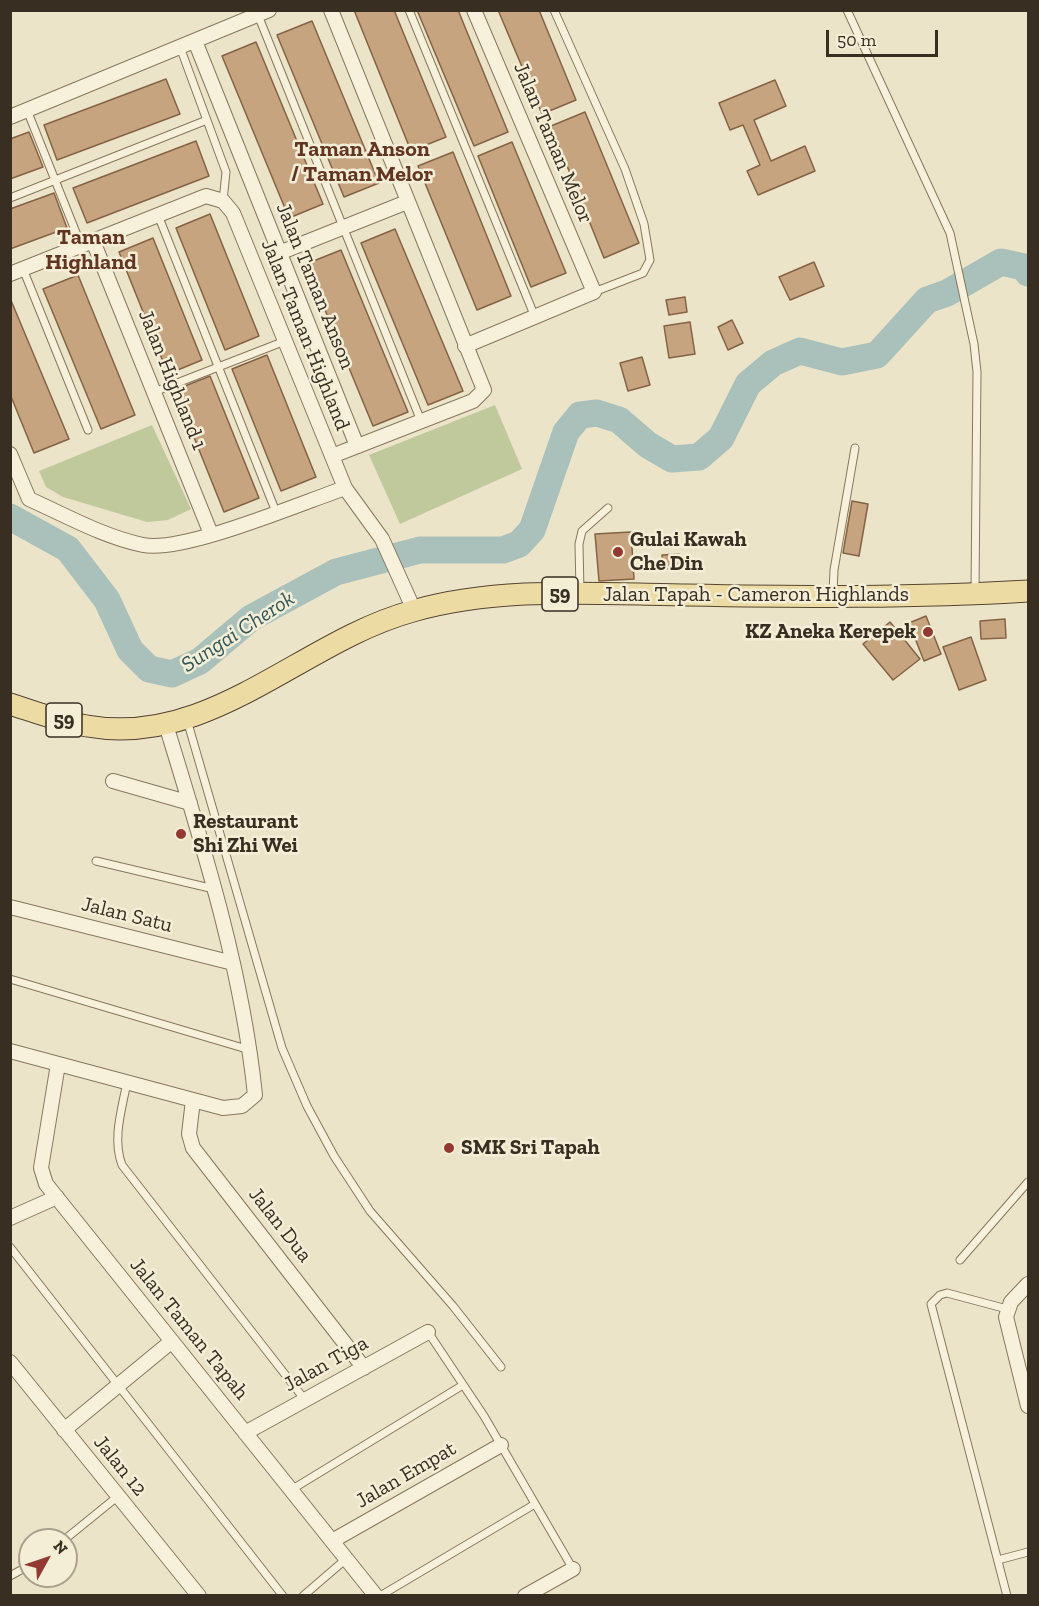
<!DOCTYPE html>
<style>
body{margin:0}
#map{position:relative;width:1039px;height:1606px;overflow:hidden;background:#ece4c8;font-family:"Zilla Slab",serif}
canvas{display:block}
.frame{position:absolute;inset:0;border:12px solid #382e21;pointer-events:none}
.north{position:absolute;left:18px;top:1528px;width:60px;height:60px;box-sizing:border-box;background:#f4eed7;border:2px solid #a9a18e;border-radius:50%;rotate:50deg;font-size:16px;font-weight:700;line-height:24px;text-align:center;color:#382e21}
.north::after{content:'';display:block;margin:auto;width:21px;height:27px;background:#923932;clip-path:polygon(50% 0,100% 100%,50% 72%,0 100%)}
.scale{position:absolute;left:826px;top:30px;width:112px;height:27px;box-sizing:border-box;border:3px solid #382e21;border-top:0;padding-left:8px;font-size:18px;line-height:21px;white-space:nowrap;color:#382e21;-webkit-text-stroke:4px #f4eed7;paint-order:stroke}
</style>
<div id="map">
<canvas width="1039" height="1606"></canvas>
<div class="frame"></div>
<div class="north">N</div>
<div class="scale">50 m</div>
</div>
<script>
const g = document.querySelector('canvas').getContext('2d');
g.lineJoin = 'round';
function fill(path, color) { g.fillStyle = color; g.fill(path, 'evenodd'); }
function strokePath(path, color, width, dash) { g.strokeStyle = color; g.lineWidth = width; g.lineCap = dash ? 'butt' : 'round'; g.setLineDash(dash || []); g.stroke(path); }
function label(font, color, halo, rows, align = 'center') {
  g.font = font + ' "Zilla Slab",serif'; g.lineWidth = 5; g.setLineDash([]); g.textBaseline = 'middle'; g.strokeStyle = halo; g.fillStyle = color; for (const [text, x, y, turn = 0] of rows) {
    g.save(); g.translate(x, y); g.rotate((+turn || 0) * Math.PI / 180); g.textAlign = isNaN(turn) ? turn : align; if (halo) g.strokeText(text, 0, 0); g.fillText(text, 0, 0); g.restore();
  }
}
fill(new Path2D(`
 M495,405l27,64 -122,55 -31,-69z
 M152,425l39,84 -23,11 -21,2 -84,-25 -17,-10 -7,-16z`), '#c0c99c');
strokePath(new Path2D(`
 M10,517l58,32 39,51 23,50 19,19 23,5 28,-13 51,-43 85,-46 84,-22h83l16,-6 13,-14 34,-98 14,-17 17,-2 22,7 29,25 24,14 27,-2 22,-19 27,-54 25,-21 27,-12 42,11 35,-7 50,-55 20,-7 54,-31 23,5 4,6`), '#a9c0bb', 27);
const building = new Path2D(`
 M354,10h40l52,127 -35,14z
 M417,10h41l50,122 -34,14z
 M498,10h41l37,90 -34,14z
 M312,21l67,162 -35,14 -67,-162z
 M256,42l67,162 -34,14 -67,-162z
 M166,79l14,35 -123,46 -13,-35z
 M775,80l11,26 -32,14 17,41 34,-15 10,25 -57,24 -11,-24 13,-6 -17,-40 -13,5 -11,-27z
 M585,112l54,131 -35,15 -53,-132z
 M29,132l14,35 -33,12v-40z
 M196,141l13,35 -122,47 -14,-35z
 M512,142l54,131 -35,14 -53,-131z
 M453,152l58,144 -34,14 -59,-144z
 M54,193l13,35 -57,21v-40z
 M210,214l49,122 -34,14 -49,-122z
 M395,229l68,162 -35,14 -67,-162z
 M153,238l49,122 -34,14 -49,-122z
 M341,250l67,162 -35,14 -67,-162z
 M814,262l10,24 -34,14 -11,-23z
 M78,275l57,140 -34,14 -58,-140z
 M685,297l2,15 -18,3 -3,-15z
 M10,298l59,141 -35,14 -24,-59z
 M732,320l11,23 -15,7 -10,-23z
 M690,322l5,32 -26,4 -5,-32z
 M267,355l49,122 -35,14 -49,-122z
 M642,357l8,28 -22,6 -8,-28z
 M210,376l49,122 -35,14 -49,-122z
 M852,501l16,3 -9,52 -16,-3z
 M631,532l3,47 -35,2 -4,-47z
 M679,554l1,14 -17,1 -1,-14z
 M926,616l15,38 -17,7 -15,-38z
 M1005,619l1,19 -25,1 -1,-18z
 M890,622l30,37 -27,21 -30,-36z
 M971,637l15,43 -27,10 -16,-43z`);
fill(building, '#c7a480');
strokePath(building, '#846345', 1.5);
const lane = new Path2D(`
 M409,10l126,307
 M554,10l71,159 19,55 6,36 -7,13 -49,19
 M847,10l103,223 24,111 3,28 -2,220
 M258,15l163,406
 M180,47l46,125 -3,29
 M27,110l54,135
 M10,198l197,-78
 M158,215l118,297
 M23,269l65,161
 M154,392l131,-51
 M580,591l-1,-47 3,-13 26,-23
 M833,593l1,-23 21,-122
 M187,720l95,328 25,58 27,50 36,55 83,95 48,61
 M96,861l118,28
 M10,979l240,71
 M127,1082c-5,27 -15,57 -5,83l183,235
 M10,1247l273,349
 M960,1260l68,-78
 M428,1332l56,84 89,153
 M291,1490l172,-105
 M64,1540l53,-43
 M998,1560l30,-8
 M10,1576l20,-11
 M303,1596l43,-37
 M380,1596l155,-92
 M1007,1596l-76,-292 9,-9 7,-2 60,16`);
const street = new Path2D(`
 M331,10l153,380 -11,11 -141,55
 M195,41l162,405
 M10,117l259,-107
 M93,241l118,293
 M279,253l128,-51
 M10,274l196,-78 17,5 10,12 112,275 37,51 32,71
 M465,346l129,-54 -120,-282
 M10,454l19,45c36,16 75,38 114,46 41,8 158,-42 202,-57
 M113,781l77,22
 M10,907l223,56
 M10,1051l213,57 19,-2 13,-11c-13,-127 -52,-249 -89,-370
 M58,1064l-17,104 5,16 330,412
 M193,1100l-4,34 4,14 171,220
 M10,1218l47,-21
 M1028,1284l-17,18 -5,15 22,89
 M10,1362l189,234
 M64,1430l108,-89
 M245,1433l183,-101
 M332,1541l169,-96
 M525,1596l48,-27`);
const primary = new Path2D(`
 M10,704c25,8 51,18 77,22 124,22 215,-85 326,-115 87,-25 183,-17 273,-16 114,2 228,3 342,-4`);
strokePath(lane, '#87775e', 9);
strokePath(street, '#87775e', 16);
strokePath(primary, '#554532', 23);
strokePath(lane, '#f7f1db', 7);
strokePath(street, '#f7f1db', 14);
strokePath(primary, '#ecdba3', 21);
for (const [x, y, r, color] of [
 [618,552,6,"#923932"],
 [928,632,6,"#923932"],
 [181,834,6,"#923932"],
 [449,1148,6,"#923932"]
]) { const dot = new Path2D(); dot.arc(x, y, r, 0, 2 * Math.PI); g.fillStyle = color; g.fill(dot); strokePath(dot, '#f4eed7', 2); }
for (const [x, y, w] of [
 [560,594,36],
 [64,720,36]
]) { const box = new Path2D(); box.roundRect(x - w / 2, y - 17, w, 34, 4.5); g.fillStyle = '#f4eed7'; g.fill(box); strokePath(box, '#382e21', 1.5); }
label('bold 20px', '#382e21', null, [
 ["59",560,594],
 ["59",64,720]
]);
label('21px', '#382e21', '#f4eed7', [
 ["Jalan Taman Melor",553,143,67],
 ["Jalan Taman Anson",315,286,68],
 ["Jalan Taman Highland",305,335,68],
 ["Jalan Highland 1",172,380,68],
 ["Jalan Tapah - Cameron Highlands",756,595],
 ["Jalan Satu",127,915,14],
 ["Jalan Dua",280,1225,52],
 ["Jalan Taman Tapah",189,1329,51],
 ["Jalan Tiga",326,1364,-29],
 ["Jalan 12",120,1466,51],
 ["Jalan Empat",406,1475,-30]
]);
label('bold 21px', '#382e21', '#f4eed7', [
 ["Gulai Kawah",630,540],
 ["Che Din",630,564],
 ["KZ Aneka Kerepek",916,632,"right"],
 ["Restaurant",193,822],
 ["Shi Zhi Wei",193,846],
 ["SMK Sri Tapah",461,1148]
], 'left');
label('bold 22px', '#623523', '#f4eed7', [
 ["Taman Anson",362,150],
 ["/ Taman Melor",362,175],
 ["Taman",91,238],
 ["Highland",91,263]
]);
label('italic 22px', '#315657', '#f4eed7', [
 ["Sungai Cherok",238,632,-33]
]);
</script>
